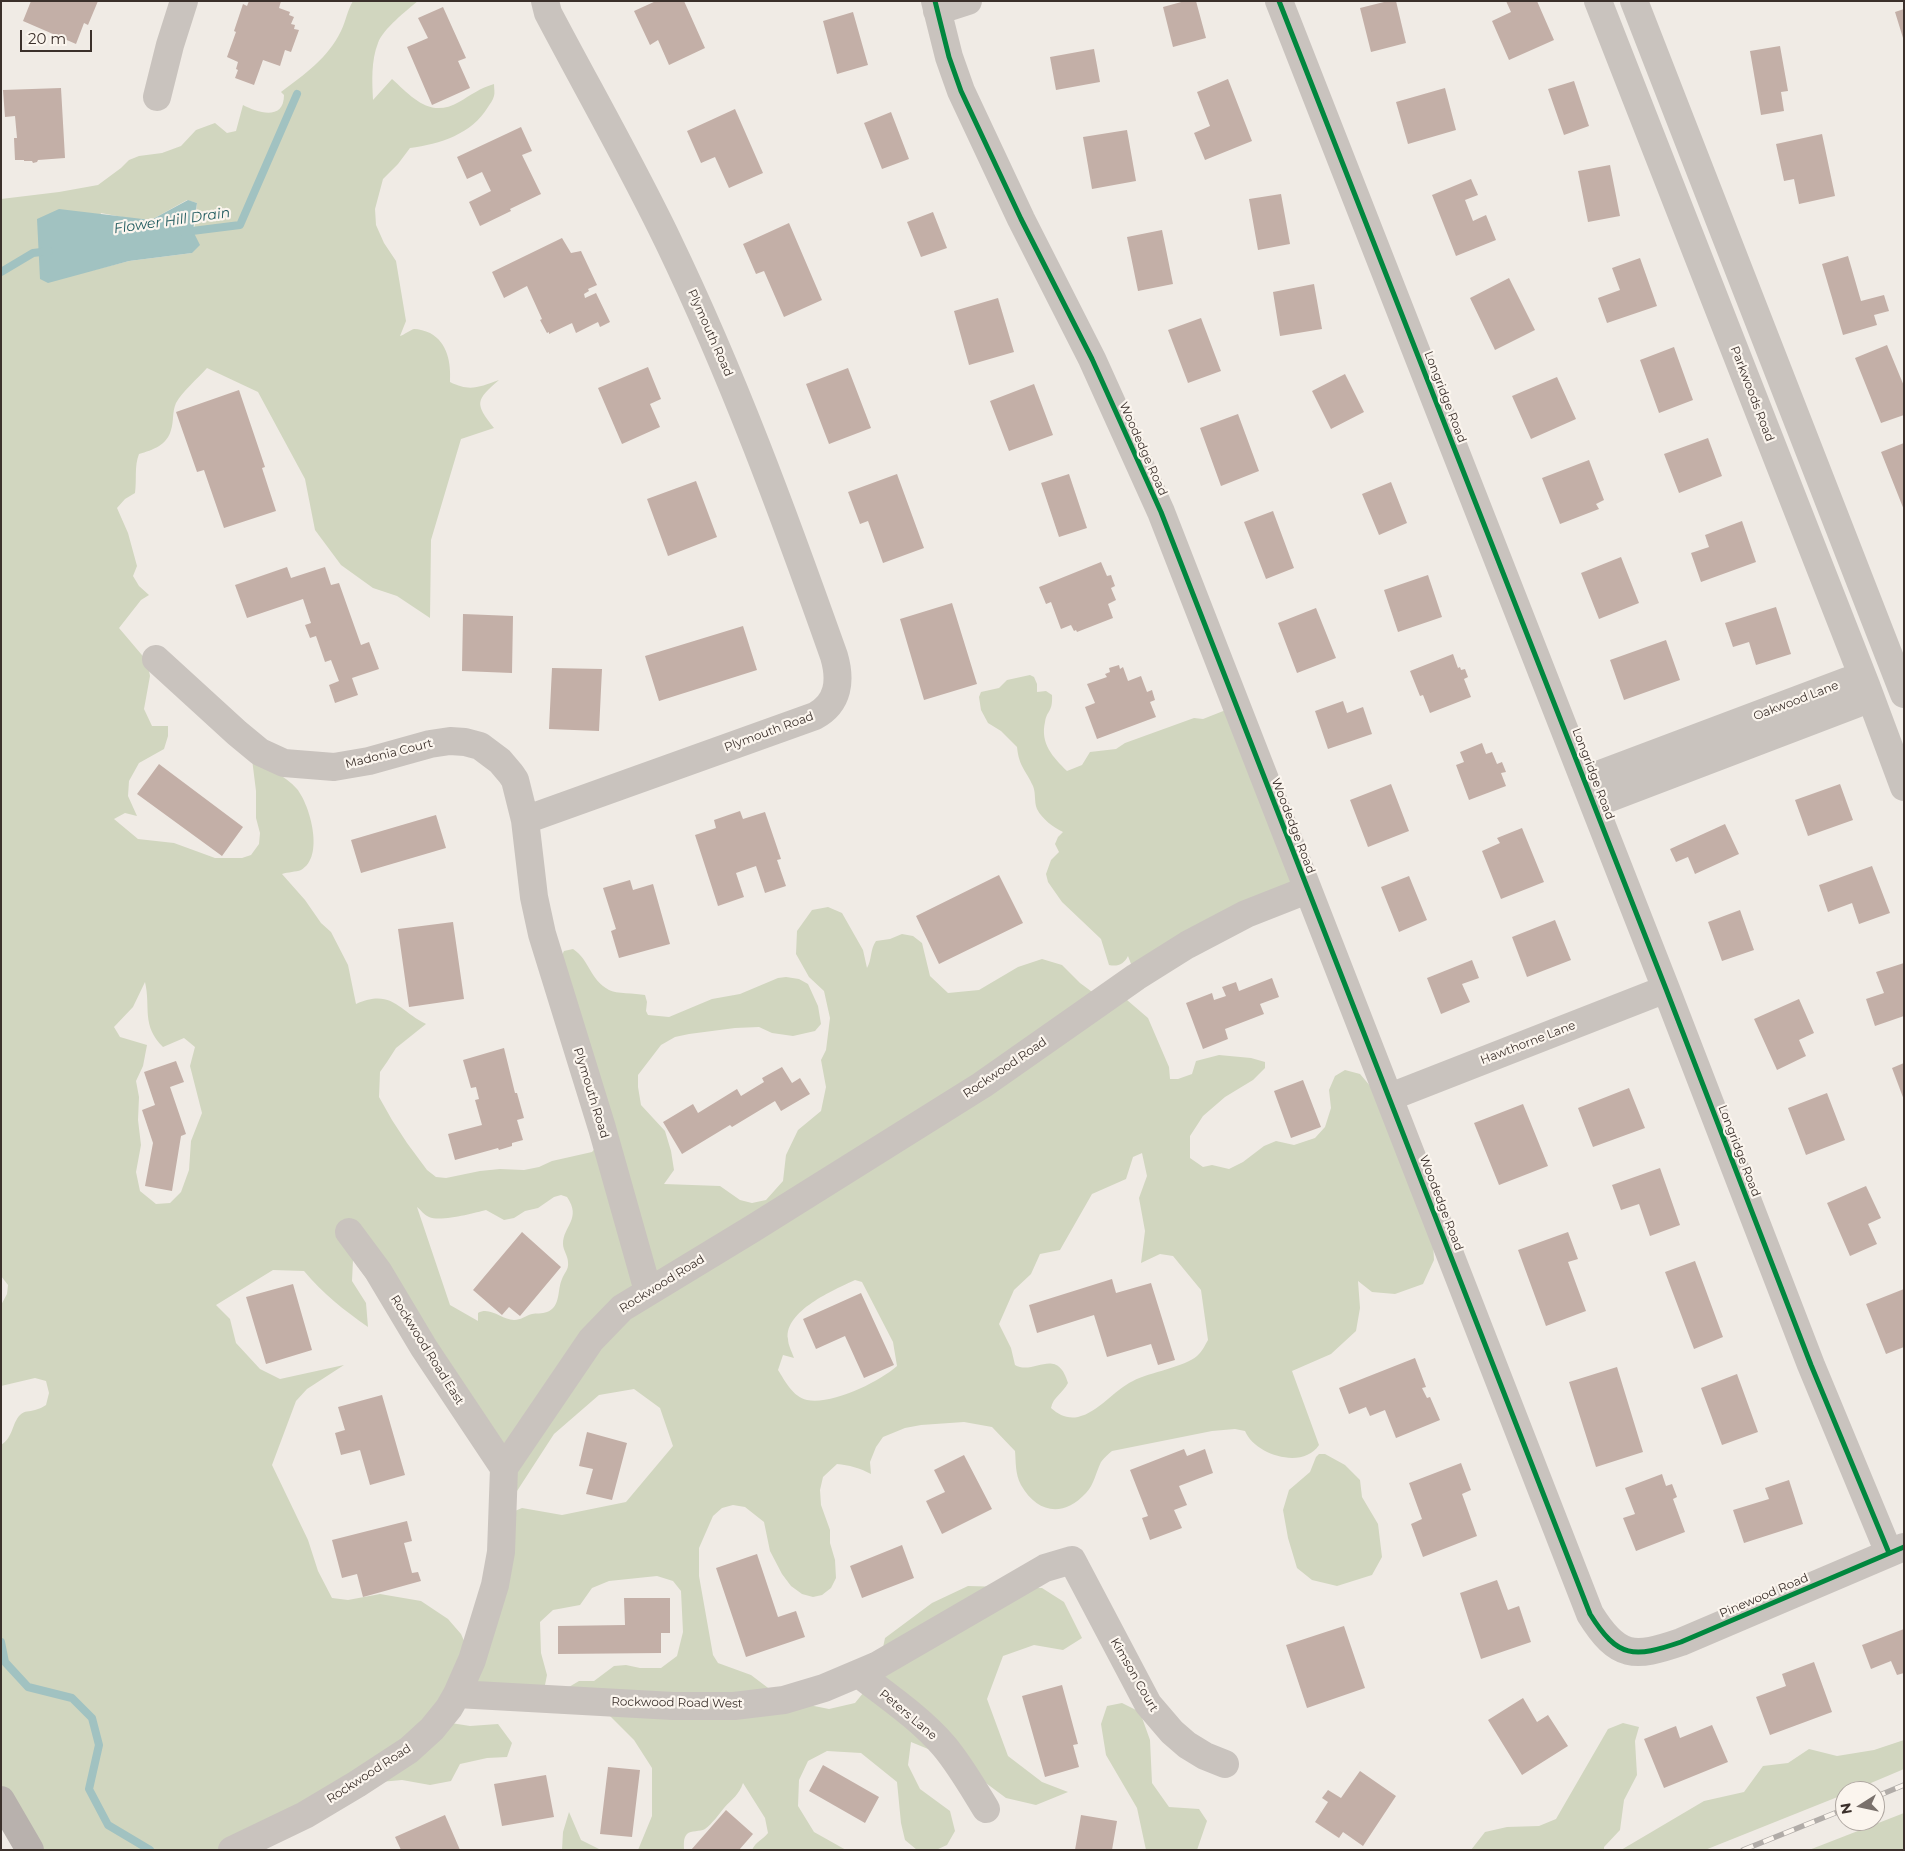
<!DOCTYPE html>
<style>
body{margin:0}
#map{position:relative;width:1905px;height:1851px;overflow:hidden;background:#f0ebe5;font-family:Montserrat,sans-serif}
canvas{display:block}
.frame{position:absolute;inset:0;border:2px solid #3b302b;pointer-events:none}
.north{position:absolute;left:1835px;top:1781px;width:50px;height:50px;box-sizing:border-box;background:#fbf5ee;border:1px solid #aea6a0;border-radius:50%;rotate:260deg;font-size:14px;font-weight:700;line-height:20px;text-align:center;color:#3b302b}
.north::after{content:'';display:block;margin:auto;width:18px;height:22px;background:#7a716c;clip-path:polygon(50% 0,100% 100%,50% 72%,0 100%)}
.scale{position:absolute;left:20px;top:30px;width:72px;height:22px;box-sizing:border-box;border:2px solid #3b302b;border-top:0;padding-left:6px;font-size:15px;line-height:18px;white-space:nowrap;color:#3b302b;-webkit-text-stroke:4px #fbf5ee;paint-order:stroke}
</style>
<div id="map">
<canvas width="1905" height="1851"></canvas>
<div class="frame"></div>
<div class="north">N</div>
<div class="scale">20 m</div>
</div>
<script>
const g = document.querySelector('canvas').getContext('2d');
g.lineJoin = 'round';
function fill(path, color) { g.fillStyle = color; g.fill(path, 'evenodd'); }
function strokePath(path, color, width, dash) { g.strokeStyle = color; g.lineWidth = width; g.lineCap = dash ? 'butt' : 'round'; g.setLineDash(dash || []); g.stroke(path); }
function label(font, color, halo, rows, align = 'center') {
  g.font = font + ' Montserrat,sans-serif'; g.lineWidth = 4.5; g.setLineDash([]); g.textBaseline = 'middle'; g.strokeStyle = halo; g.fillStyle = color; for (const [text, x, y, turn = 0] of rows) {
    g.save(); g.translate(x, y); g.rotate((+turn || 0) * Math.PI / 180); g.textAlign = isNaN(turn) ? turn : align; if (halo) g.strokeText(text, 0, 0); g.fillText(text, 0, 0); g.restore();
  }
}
fill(new Path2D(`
 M353,1h65c-11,9 -35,28 -40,42 -7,18 -6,38 -5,57l19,-21c20,18 38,40 67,23 12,-7 21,-14 35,-18 0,4 1,9 0,12 -1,4 -4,8 -6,11 -16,27 -48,37 -78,41l-12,16 -15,15 -8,30 1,16 8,18 12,18 10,60 -6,15c4,-1 10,-6 14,-7 5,0 11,2 16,4 18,10 21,30 20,49 20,10 29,5 49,-2 -23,20 -25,23 -5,48l-33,11 -30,101 -1,78 -33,-22 -24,-8 -32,-23 -26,-35 -10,-51 -47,-87 -51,-24c-9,10 -25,24 -31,35 -4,9 -2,18 -5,27 -4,15 -18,20 -32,24 -5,13 -2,25 -4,39l-10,6 -8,9 11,25 9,33 -4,10 6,10 10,9 -8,5 -22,28 28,33 3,15 -6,33 8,17h16v10l-4,13 -25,14 -10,18 -1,15 9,20 -12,-3 -11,6 24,20 36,4 41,15h27l9,-3 8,-11 1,-11 -4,-15v-27l-4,-32c14,8 34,17 45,30 13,16 28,68 4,81 -5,2 -13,2 -19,4l23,26 16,23 10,9 17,33 8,39c36,-16 43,7 70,20l-30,24 -9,14 -7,10 -1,25 13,23 15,23 20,27 9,7 10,1 34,-7 20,-2 24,1 15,-3 13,-6 40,-9 6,-7 -40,-182 6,-12 9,-2c17,11 16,30 36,41 7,4 26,3 36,5l2,7 -1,9 2,4 21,2 43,-18 28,-5 38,-16 8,-1 13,2 9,5 10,22 3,18 -6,7 -22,5 -21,-3 -13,-6 -24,1 -46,6 -14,3 -14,8 -23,30v12l3,18 24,26 6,20 3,19 -10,14 56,2 20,14 12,3 14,-3 17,-19 3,-26 12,-25 23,-19 5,-24 -5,-27 5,-10 4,-32 -6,-27 -15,-14 -13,-23 1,-23 15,-21 16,-3 14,6 21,37 4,18c5,-8 3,-19 9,-27l14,-2 12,-5 11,2 9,7 8,33 18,17 31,-3 39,-23 24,-8 20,6 18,18 23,17h24l21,18 21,49 1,12h8l14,-5 4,-13 23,-6 32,3 14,4v6l-12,12 -28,17 -22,19 -13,20v22l13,9 9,-2 17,4 14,-7 21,-16 12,-5 18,4 21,-7 10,-11 6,-19 -2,-18 6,-14 10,-6 15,4 17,20 54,110 3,56 -11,24 -28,10 -23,-2 -14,-11 2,27 -4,23 -25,23 -39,17 27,74c-16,25 -64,10 -74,-14l-10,-2 -23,2 -100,20c-4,3 -8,7 -11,11 -5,10 -7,23 -15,31 -23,25 -49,20 -65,-8 -6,-11 -5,-23 -6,-34l-23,-24 -28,-5 -43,3 -16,3 -22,9 -7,10 -6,15 1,12c-11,-6 -22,-9 -34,-10l-14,13 -3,13 1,15 9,25v13l5,17 1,18 -5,10 -9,7 -9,2 -11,-3 -11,-8 -9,-12 -12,-23 -6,-29 -19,-15 -12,-2 -11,3 -9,8 -14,32v28l14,79 5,8 33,12 33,25 45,9 26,-6 22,-27 8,-38 47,-35 36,-17 74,2 22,14 18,36 -19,12 -29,-5 -31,11 -16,43 21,57 34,26 26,10 -32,13 -30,-7 -51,-38 -44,-18 -3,23 12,24 30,22 5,20 -8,14 -11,5h-19l-12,-10 -4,-17 -4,-41 -36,-29 -34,-2 -19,10 -9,19 -1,26 16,26 32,18h-94c4,-9 11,-10 16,-17l-3,-15 -22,-35c-4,12 -11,16 -19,25 -6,7 -11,15 -19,21 -5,3 -14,1 -18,5 -4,4 -3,11 -3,16h-46l14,-34v-48l-18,-28 -26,-26 -39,-27 10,-6h15l20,-15 12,-1 14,3h21l16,-12 6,-24 -2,-41 -8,-10 -16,-5 -48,5 -17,7 -12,17 -27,5 -13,12 1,31 6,22 -3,15 -74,11 -19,22 19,3 28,-2 14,19 -5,14 -20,1 -27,6 -9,17 -21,4 -28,-5 -44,4 -114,66h-215l-28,-50v-355c12,-7 11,-22 19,-30 5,-5 9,-3 15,-5 4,-1 8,-3 11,-5l3,-12 -3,-12 -11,-3 -34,8v-81l6,-11 1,-9 -7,-9v-1077l58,-7 39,-7 23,-17 8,-8 10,-4 23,-3 19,-7 15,-16 19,-7 12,10 9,-2 7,-26c15,8 41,16 41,-10l-3,-3c23,-17 47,-34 60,-61 5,-10 6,-20 12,-30zM187,200l10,3 -5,50 -63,8 -39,10 11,-58 32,6 18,1zM145,982c6,26 -4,43 18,65l21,-9 11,9 -5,19 12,47 -11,28 -2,29 -8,22 -11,11 -14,1 -16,-13 -4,-19 5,-27 -3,-25 1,-23 -3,-16 7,-15 4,-21 -27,-8 -6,-10 19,-20zM1142,1153l5,23 -8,22 6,33 -4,32 19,-9 13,2 28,34 7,50c-3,5 -6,12 -11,16 -12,11 -47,16 -64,25 -19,9 -34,31 -55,36 -11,2 -19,-2 -27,-9 2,-11 12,-15 17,-25 -11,-38 -34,-7 -53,-18l-4,-17 -12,-24 15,-34 17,-16 9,-20 20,-4 32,-56 34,-15 7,-22zM561,1195l6,2c15,22 -4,29 -4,47 0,6 5,12 5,18 1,8 -4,11 -6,17 -5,11 -1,28 -15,33 -5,2 -11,1 -15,2 -7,2 -11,6 -18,6 -12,0 -24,-14 -36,-7v8l-28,-16 -33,-98c4,3 7,8 12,10 12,5 45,-4 57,-7l18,10 10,-2 11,-7 13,-3 16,-11zM353,1260l151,208 13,23 37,-57 45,-39 35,-6 26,19 13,38 -47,56 -64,13 -40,-7 -19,8 -31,143 -11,-25 -13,-15 -27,-18 -41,-7 -32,6 -16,-2 -14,-27 -10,-31 -36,-75 24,-64 11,-12 37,-24 -64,14 -20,-10 -24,-26 -6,-24 -14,-14 57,-35 31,1c19,23 40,39 64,56l-2,-24 -14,-22zM855,1280l7,2 31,60 4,24c-18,16 -65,39 -90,34 -14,-3 -22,-19 -29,-30l5,-15 11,3c-2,-6 -6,-13 -6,-19 -4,-28 46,-49 67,-59z
 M1030,675l4,2 3,7v8l9,-1 6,4c1,17 -5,15 -7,27 -5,22 8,35 22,49l15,-6 8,-13 26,-3 9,-6 69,-25 9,1 33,-13 71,184 -171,87 -8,-21c-4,8 -10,11 -19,9l-8,-26 -39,-37 -14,-20 -2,-8 5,-14 8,-8 -4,-8 3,-7 5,-5c-10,-5 -21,-13 -26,-23 -3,-7 -1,-16 -4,-23 -7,-16 -14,-19 -16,-39l-16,-16 -13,-8 -7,-13 -2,-13 2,-5 18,-4 8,-8z
 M1319,1454h6l20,11 15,15 2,17 16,27 4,33 -10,18 -35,11 -25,-6 -15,-12 -9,-30 -5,-28 6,-20 21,-18 6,-15z
 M1122,1703l18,9 10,28 2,43 17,24 30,2 8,12 -10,29h-51l-9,-42 -31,-53 -5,-31 6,-18z
 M1623,1723l16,4 -4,14 2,34 -13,25 -4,30 -16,17v3h-133l14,-18 22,-5 32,-1 17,-7 52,-90z
 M1904,1740v29l-52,22h-7v3l-140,56h-84l83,-49 40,-9 19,-26 25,-3 21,-14 28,7 37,-6z
 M569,1812l12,28 20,10h-39l1,-18z
 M1904,1813v37h-95z`), '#d1d6bf');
fill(new Path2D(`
 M188,200l9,3 -4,28 7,14 -8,8 -63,8 -81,22 -8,-4 -3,-60 22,-10 92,11z`), '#a1c2c1');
strokePath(new Path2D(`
 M184,232l56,-7 57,-131
 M1,272l32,-19 16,-2
 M1,1642l4,20 23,25 44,11 20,20 7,27 -10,44 19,36 42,25`), '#a1c2c1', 8);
fill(new Path2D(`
 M31,1h67l-10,24 -4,-2 -8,21 -53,-23z
 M249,1h32l-2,7 11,4 -1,3 5,2 -3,7 4,1 -1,4 5,1 -8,22 -6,-2 -5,16 -17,-6 -9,25 -19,-7 3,-8 -2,-1 2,-7 -11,-5 9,-25 -2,-1 9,-27 4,2z
 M656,1h28l21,47 -36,17 -11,-25 -8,5 -16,-34z
 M1185,1h11l10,37 -33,9 -10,-40z
 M1388,1h8l10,42 -35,9 -11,-44z
 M1506,1h31l17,39 -45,20 -17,-39 19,-9z
 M443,7l23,51 -8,3 12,27 -38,17 -25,-58 21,-9 -10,-20z
 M1904,9v29h-1l-8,-26z
 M853,12l15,53 -31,9 -14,-53z
 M1780,46l8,45 -7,1 3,19 -23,4 -11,-64z
 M1094,49l6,33 -44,8 -6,-33z
 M1228,79l24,62 -47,19 -11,-27 16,-7 -13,-34z
 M1574,81l15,45 -25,9 -16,-46z
 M61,88l4,70 -27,2 -1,2 -4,1 -1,-2h-8v-1h-9l-1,-22h3l-2,-22 -10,1 -2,-27z
 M1445,88l11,42 -48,14 -12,-42z
 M735,109l28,64 -34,15 -14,-31 -14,6 -14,-32z
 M891,112l18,47 -27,10 -18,-46z
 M521,127l11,24 -10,4 19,39 -31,15 1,2 -31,15 -11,-24 22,-11 -9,-19 -15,7 -10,-22z
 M1127,130l9,51 -44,8 -9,-52z
 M1822,134l13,62 -36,8 -5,-25 -10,2 -8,-37z
 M1610,165l10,51 -32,6 -10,-51z
 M1471,179l7,16 -13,5 8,21 13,-6 10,25 -40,16 -24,-61z
 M1281,194l9,50 -32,6 -9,-51z
 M933,212l14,36 -26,9 -14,-35z
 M789,223l33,77 -38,17 -20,-46 -8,3 -13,-30z
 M1162,230l11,54 -35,7 -11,-54z
 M562,238l9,15 10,-2 16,34 -9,4 1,2 -5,3 1,4 11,-5 14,29 -10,5 -2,-5 -22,11 -4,-10 -23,11v-2l-2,1 -7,-13 2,-1 -15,-33 -23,12 -12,-26z
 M1848,256l13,45 23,-6 5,16 -15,4 3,10 -34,10 -21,-71z
 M1640,258l17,48 -50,17 -9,-25 22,-8 -8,-22z
 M1509,278l26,52 -40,20 -25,-52z
 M1314,284l8,45 -42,7 -7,-44z
 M998,298l16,54 -45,13 -15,-54z
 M1201,318l20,53 -33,12 -20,-53z
 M1887,345l17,41v29l-23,8 -26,-65z
 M1674,347l19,53 -34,13 -19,-53z
 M648,367l13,32 -11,5 10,23 -38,17 -24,-56z
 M848,368l23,60 -42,16 -23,-60z
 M1345,374l19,38 -33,17 -19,-38z
 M1557,377l19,42 -45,20 -19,-43z
 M1034,384l19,51 -44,16 -19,-50z
 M239,390l26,77 -3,1 14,43 -52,17 -20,-58 -7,2 -21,-60z
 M1238,414l21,57 -38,15 -21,-58z
 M1708,438l14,38 -43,17 -15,-39z
 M1904,443v67l-23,-58z
 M1589,460l15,40 -8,4 3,5 -39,15 -18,-46z
 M897,474l27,74 -41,15 -15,-42 -8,3 -12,-32z
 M1069,474l18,54 -28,9 -18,-54z
 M696,481l21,56 -49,19 -21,-57z
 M1391,482l16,41 -28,12 -17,-41z
 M1273,511l21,57 -28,11 -22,-57z
 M1742,521l14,41 -55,20 -10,-29 18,-6 -4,-12z
 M1621,557l18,46 -40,16 -18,-46z
 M1101,562l6,14 4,-1 4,11 -4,2 5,12 -8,4 5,14 -36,14 -1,-2 -2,1 -3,-6 -10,4 -10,-27 -5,2 -7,-17z
 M287,567l4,11 34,-11 6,18 8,-2 22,62 8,-3 10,27 -27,9 6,17 -23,8 -6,-18 10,-4 -8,-21 -6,2 -9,-26 -6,2 -5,-13 6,-2 -8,-24 -56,19 -12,-33z
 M1428,575l14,42 -44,15 -14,-42z
 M952,603l25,81 -53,16 -24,-81z
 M1776,607l15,47 -35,11 -7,-23 -16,5 -8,-24z
 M1316,608l20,50 -39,15 -19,-50z
 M463,614l50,2 -1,57 -50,-2z
 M743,626l14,44 -98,31 -14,-45z
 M1666,640l14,40 -56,20 -14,-40z
 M1453,654l5,14 2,-1 1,3 4,-1 3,8 -4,2 7,18 -41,16 -7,-18 -3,1 -10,-25z
 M1119,665l1,4 3,-2 5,14 13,-5 6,16 5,-2 3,10 -5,2 6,15 -59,22 -12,-32 10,-4 -8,-19 20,-7 -2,-3 5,-2 -1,-4z
 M552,668l50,1 -3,62 -50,-2z
 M1343,701l4,12 16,-6 9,27 -44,15 -13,-38z
 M1482,743l4,11 6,-2 5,12 5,-2 4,10 -5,1 5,13 -37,14 -13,-35 8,-3 -4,-10z
 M159,764l84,63 -21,29 -85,-62z
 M1391,784l18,47 -41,16 -18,-47z
 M1840,784l13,36 -45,16 -13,-36z
 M740,811l3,8 22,-7 16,47 -4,1 9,26 -21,7 -9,-27 -20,7 8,24 -26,9 -23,-71 21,-7 -2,-8z
 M436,815l10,33 -85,25 -10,-33z
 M1725,824l14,30 -44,20 -7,-17 -12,5 -6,-13z
 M1522,828l22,54 -43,17 -19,-48 18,-8 -3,-5z
 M1872,866l18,47 -31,11 -7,-21 -24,9 -9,-27z
 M999,875l24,48 -84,41 -23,-48z
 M1409,876l18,44 -28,12 -18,-45z
 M630,880l3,10 20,-6 17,60 -51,14 -8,-27 5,-2 -13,-41z
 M1740,910l14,40 -32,11 -14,-39z
 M1555,920l16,40 -44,17 -15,-40z
 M453,922l11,77 -55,8 -11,-78z
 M1472,960l7,18 -17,6 8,18 -29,12 -14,-36z
 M1904,963v53l-29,10 -9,-27 18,-6 -8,-21z
 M1272,978l7,19 -19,7 4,10 -39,15 3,10 -25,10 -17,-46 26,-10 2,7 12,-4 -4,-9 14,-5 3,9z
 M1799,999l15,34 -15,7 7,16 -29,14 -23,-51z
 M504,1048l11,45h2l7,25 -7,2 6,20 -11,3v3l-13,4 -1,-2 -43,12 -7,-26 34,-9 -7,-25 4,-1 -3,-12 -5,1 -8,-28z
 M176,1061l8,21 -14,5 16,47 -5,2 -9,55 -27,-5 8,-43 -11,-33 13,-5 -11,-33z
 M1904,1063v37l-12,-32z
 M782,1067l10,16 8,-5 10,16 -29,17 -6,-10 -43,26 -2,-2 -48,29 -19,-32 30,-18 5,9 39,-24 4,7 23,-14 -2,-4z
 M1303,1080l18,47 -30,11 -17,-47z
 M1629,1088l16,40 -52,19 -15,-39z
 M1827,1093l18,47 -39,15 -18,-47z
 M1523,1104l25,62 -49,19 -25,-62z
 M1660,1168l20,57 -30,11 -11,-32 -18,6 -9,-25z
 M1866,1186l15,32 -13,6 9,20 -27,12 -23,-53z
 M522,1232l39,35 -41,49 -11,-9 -7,8 -29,-25z
 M1568,1232l10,27 -10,3 18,49 -40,15 -28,-76z
 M1695,1261l28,76 -29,12 -29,-77z
 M1112,1279l4,14 35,-10 24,77 -17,5 -7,-21 -44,13 -13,-42 -57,18 -8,-28z
 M293,1284l19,66 -46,14 -20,-67z
 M1904,1289v58l-18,7 -20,-50z
 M861,1293l33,72 -30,13 -19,-42 -29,13 -13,-30z
 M1415,1358l11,29 -4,1 5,10 3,-1 10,23 -44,18 -11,-28 -15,6 -4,-9 -17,7 -10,-26z
 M1617,1367l26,85 -47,15 -27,-85z
 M1737,1374l21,58 -36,13 -21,-57z
 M382,1395l23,80 -35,10 -10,-35 -19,5 -6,-22 10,-3 -7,-23z
 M587,1432l40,11 -15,57 -26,-6 7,-25 -14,-3z
 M1184,1449l3,7 18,-7 8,24 -34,13 8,19 -13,5 8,18 -32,12 -8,-22 6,-2 -18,-46z
 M964,1455l28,54 -50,25 -16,-33 19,-9 -11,-22z
 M1461,1463l10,27 -9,4 15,42 -54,21 -12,-33 11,-5 -13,-36z
 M1662,1474l4,12 6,-2 5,13 -4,2 12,33 -49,19 -13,-33 12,-4 -10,-26z
 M1789,1480l14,44 -59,19 -11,-33 36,-11 -4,-11z
 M407,1521l5,20 -8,2 8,30 6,-1 3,9 -58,16 -6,-23 -15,4 -10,-38z
 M902,1545l12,33 -52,20 -12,-32z
 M757,1554l21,63 18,-6 9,26 -59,20 -30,-89z
 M1497,1580l11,30 11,-4 12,36 -50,17 -21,-66z
 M624,1598h46v35h-9v20l-103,1v-28l67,-1z
 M1344,1626l21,62 -58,20 -21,-63z
 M1904,1629v44l-7,2 -6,-14 -20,8 -9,-24z
 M1814,1662l18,50 -62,23 -14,-38 30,-11 -4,-12z
 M1062,1685l16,59 -5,1 6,22 -34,10 -23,-81z
 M1523,1698l14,24 11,-7 20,31 -46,29 -34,-55z
 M1712,1725l16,37 -64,26 -20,-49 32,-13 4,12z
 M823,1765l56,32 -14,26 -56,-32z
 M608,1767l32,3 -8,67 -32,-3z
 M1360,1771l36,25 -33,50 -20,-14 -4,6 -24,-16 13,-20 -6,-4 6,-8 13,8z
 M546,1775l8,42 -52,9 -8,-42z
 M726,1810l27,24 -14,16h-48z
 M445,1815l15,35h-59l-6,-13z
 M1081,1815l36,6 -5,29h-37z`), '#c3afa7');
strokePath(new Path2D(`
 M935,1l14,56 12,34 60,128 71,140 69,153 429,1102c28,45 44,44 91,28l223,-95
 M1279,1l387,988 145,376 78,188
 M1598,1l268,684 38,102
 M1634,1l270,693
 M937,11l31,-10
 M157,97l13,-52 14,-44
 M156,659l81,74 23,19 24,11 50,4 35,-6 61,-17 20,-3 15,1 15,4 20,15 11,13 4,6 10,40 9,77 8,37 60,194 46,163
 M1584,780l263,-99 19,4 -10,19 -262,100
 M525,820l290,-104c24,-13 26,-36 19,-60 -50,-141 -101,-280 -166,-415 -37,-77 -80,-152 -120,-228l-3,-12
 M1390,1097l276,-108
 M349,1232l29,39 46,77 80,120
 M859,1674c28,22 61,44 85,72 16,19 29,42 42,63
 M457,1694l216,12h61l50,-6 40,-12 52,-22 169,-98 27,-8 76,144 24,28 15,13 18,11 20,8
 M232,1850l73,-35 52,-31 52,-34 23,-21 17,-21 8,-14 15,-34 23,-75 6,-33 3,-84 87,-128 31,-32 130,-79 230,-144 154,-108 51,-32 59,-31 61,-24`), '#c9c3be', 28);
strokePath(new Path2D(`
 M1,1800l29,50`), '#b8b1ad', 28);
const rail = new Path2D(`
 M1875,1797l29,-12
 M1743,1850l102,-41`);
strokePath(rail, '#b1aca8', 5.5);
strokePath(rail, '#fbf5ee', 4, [11]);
strokePath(new Path2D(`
 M935,1l14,56 12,34 60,128 71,140 69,153 429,1102c28,45 44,44 91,28l223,-95
 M1279,1l387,988 145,376 78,188`), '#00873e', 5);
label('12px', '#3b302b', '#fbf5ee', [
 ["Plymouth Road",710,333,66],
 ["Parkwoods Road",1752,394,69],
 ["Longridge Road",1445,397,69],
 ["Woodedge Road",1143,449,66],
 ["Oakwood Lane",1796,701,-21],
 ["Plymouth Road",769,732,-20],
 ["Madonia Court",389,754,-14],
 ["Longridge Road",1593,774,69],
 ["Woodedge Road",1293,826,69],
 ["Hawthorne Lane",1528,1043,-21],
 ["Rockwood Road",1005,1068,-34],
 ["Plymouth Road",591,1093,73],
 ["Longridge Road",1739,1151,69],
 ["Woodedge Road",1441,1203,69],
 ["Rockwood Road",662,1284,-32],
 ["Rockwood Road East",427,1350,58],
 ["Pinewood Road",1764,1596,-23],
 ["Kimson Court",1134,1675,60],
 ["Rockwood Road West",677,1703,1],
 ["Peters Lane",908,1715,40],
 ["Rockwood Road",369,1774,-33]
]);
label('italic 14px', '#1f5a5e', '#fbf5ee', [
 ["Flower Hill Drain",172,221,-8]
]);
</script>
